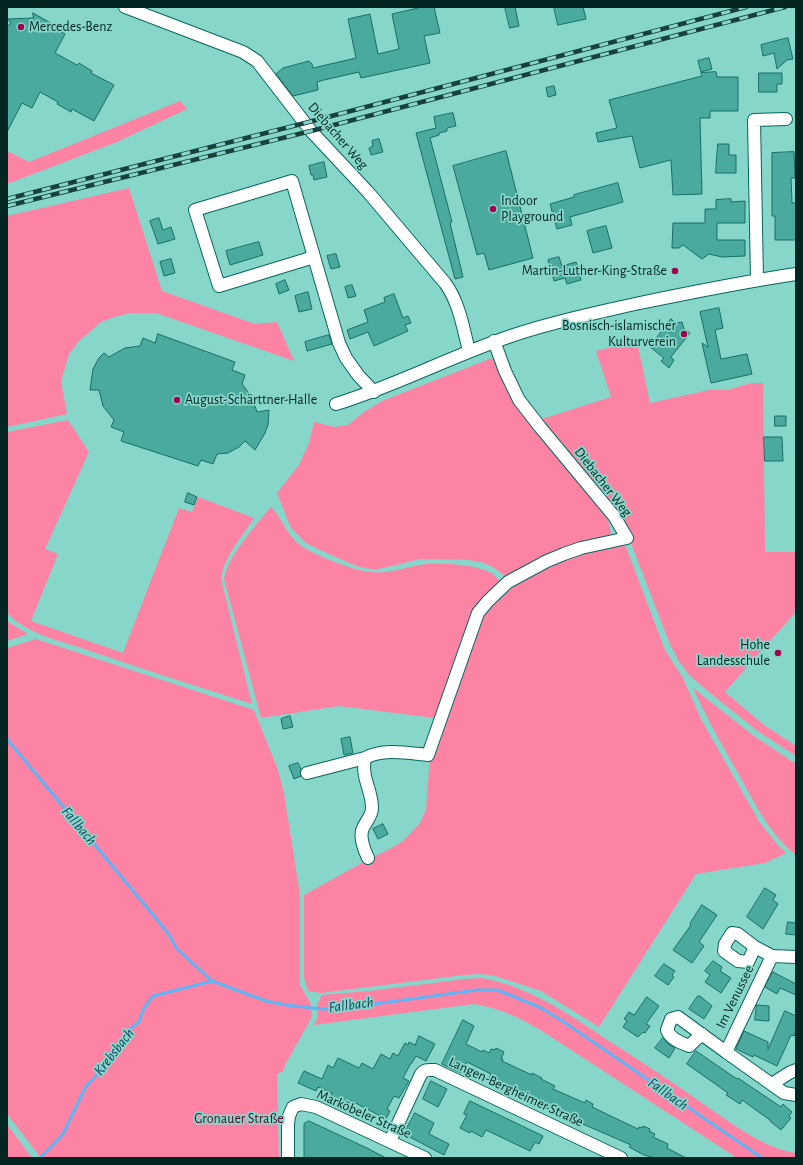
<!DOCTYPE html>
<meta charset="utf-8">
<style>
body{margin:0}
#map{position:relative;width:803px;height:1165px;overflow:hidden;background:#87d6ca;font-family:"Alegreya Sans",sans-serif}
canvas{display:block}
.frame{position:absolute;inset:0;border:8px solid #032622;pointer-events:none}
</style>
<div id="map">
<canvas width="803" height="1165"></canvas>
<div class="frame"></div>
</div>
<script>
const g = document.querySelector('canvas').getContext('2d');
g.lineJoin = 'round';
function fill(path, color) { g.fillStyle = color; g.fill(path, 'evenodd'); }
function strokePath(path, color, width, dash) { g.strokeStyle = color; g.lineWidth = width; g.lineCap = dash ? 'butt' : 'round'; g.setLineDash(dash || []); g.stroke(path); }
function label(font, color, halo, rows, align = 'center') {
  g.font = font + ' "Alegreya Sans",sans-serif'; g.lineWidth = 3.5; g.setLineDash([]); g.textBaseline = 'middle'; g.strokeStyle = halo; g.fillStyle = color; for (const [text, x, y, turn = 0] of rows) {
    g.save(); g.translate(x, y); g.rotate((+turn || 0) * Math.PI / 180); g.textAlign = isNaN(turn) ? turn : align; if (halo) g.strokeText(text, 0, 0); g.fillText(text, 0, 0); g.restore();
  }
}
fill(new Path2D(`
 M180,101l7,8 -70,33 -110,42v-33l22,11z
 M129,188l33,103 93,33 22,-2 17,39 -138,-48h-26l-16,4 -13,5 -23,20 -9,12 -8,27 6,33 -60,13v-211z
 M637,341l13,62 59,-13h19l22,-7h13l2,169h31v47l-2,15 -69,78 39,33 32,21v10l-37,-24 -49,-39 -21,-18 -11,-15 -9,-18 -40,-104 -90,-118 72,-23 -15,-46z
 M492,358l24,48 19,26 49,55 24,33 3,13 -8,6 -95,39 -15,-11 -12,-5 -13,-2 -48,-1 -28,7 -14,3h-8l-14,-3 -36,-16 -14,-7 -15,-15 -14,-35 22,-28 10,-22 5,-21 21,5 13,-2 16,-13 18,-11z
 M68,420l21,32 -44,97 13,5 -27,67 92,32 56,-145 13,4 6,-15 56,21c-12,19 -30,38 -33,61l31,125c-56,-18 -113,-36 -168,-55 -26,-9 -57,-15 -77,-36v-181z
 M271,507c12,12 16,30 32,40 14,9 51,24 68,25 16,2 32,-4 48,-7 17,-3 57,-1 72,8 4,2 8,7 11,10l-32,39 -35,96 -96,-12 -78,12 -37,-139c3,-22 32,-54 47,-72z
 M619,544l7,3 39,103 18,28 18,41 59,104 18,22 8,8 -21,10 -69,11 -97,153 -58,-36 -46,-15 -14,-2 -17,1 -143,18 -13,-2 -4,-13v-83l65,-36 19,-9 15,-9 17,-18 6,-13 4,-55 51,-141 29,-30 55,-27z
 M7,621l21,13 -21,7z
 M36,639l218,71 24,60 6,23 16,102v90l11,19 1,13 -26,46 -3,8 -6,3 2,84h-238l-34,-44v-466z
 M693,688l61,48 42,28v91c-27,-21 -42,-53 -58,-82 -16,-28 -32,-56 -45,-85z
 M482,978c48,9 87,36 127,63 33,21 65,42 96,64 26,18 60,44 91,48v5h-59l-195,-127c-24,-14 -40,-22 -68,-27l-160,21 4,-9 -1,-11 5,-10 47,-4 96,-12z
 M7,1124l22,30 4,4h-26z`), '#fd83a5');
strokePath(new Path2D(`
 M7,739l161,194 9,16 35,32 54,20 20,4 36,4 23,-1 132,-18h20l13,5 31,13 23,14 198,136
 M40,1158l23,-24 22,-46 33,-37 8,-19 13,-10 5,-14 9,-12 59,-15`), '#60b4f3', 3);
const building = new Path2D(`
 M418,7h16l6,26 -16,3 6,27 -69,15 -2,-6 -35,8 -7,2 1,8 -25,6 -17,-22 7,-6 26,-7 3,3 1,4 43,-10 -8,-39 22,-5 8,40 21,-5 -7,-35 26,-6z
 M505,7h10l4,19 -9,2z
 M554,7h29l3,12 -28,6z
 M33,13l23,13 -1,2 10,6 -10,19 22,12 2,-2 13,8 -1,2 23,12 -20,36 -22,-12 -1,3 -14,-8 1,-2 -18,-10 -8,16 -10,-5 -15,29v-106l4,-2 -3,-5 25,-1z
 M788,38l5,21 -6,1 -10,9 -3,-16 -11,3 -2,-11z
 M709,58l3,11 -11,3 -3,-11z
 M716,72l1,5h21v34h-28v7h-10l2,76 -29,1 -2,-35 -31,8 -8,-32 -34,6 -2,-9 21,-5 -8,-28 93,-24 -1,-3z
 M759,73h23v11h-5v8h-18z
 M554,86l2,9 -8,2 -2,-9z
 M453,113l3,13 -9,2v3l-8,2v2l-9,3 22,84 -2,1 13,54 -8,2 -39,-146 20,-5 -2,-11z
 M379,139l4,13 -12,3 -2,-7 4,-2 -1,-5z
 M718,144h11v11h7v18h-20z
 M506,151l27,107 -44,12 -5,-17 -7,2 -24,-89z
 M794,152l1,26h-4l1,25h4v37h-21v-24h-3v-63z
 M324,162l3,15 -13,3 -1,-5h-2l-2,-9z
 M618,183l5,19 -53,15 2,8 -15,4 -7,-25 24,-7v-2z
 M731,199v3l14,-1v22h-28v17h28v16l-23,1 -13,-3 -7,5 -19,-14 -4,3h-7l1,-25h32v-14h11v-9z
 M159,218l4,12 8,-3 4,12 -17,5 -8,-23z
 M606,226l6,22 -19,5 -6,-22z
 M259,242l4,13 -33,10 -4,-14z
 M336,254l4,13 -9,2 -4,-13z
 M559,257l3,9 14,-4 5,18 -14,4 -2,-6 -11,3 -6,-21z
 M171,259l4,14 -11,3 -4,-14z
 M285,280l4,10 -10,4 -3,-10z
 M352,285l4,11 -8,2 -3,-11z
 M308,292l4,17 -13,3 -4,-16z
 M394,294l9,24 5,-2 3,7 -6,2 3,6 -34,15 -6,-14 -18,7 -3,-9 21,-8 -4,-12 21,-8 -1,-4z
 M719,308l4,20 -8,2 6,29 26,-5 5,20 -41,9 -9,-40 6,4 -8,-35z
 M671,319l5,4 6,-1 2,7 6,4 -19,24 3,3 -5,8 -8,-7 3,-3 -14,-11z
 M158,334l77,28 -3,8 13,5 -3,9 10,13 5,15 12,-2 -1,15 -3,8 -10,17 -10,-9 -6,6 -11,6 -11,1 -4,10 -12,-4 -3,6 -77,-25 3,-9 -13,-5 3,-7 -11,-14 -4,-16h-9l3,-21 6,-11 5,-5 5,4 16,-9 15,-2 3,-8 12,5z
 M329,335l3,9 -25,7 -2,-9z
 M775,416h11v10h-11z
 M764,437h18l1,24h-18z
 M188,493l9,4 -3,8 -9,-3z
 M290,716l3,11 -10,2 -2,-10z
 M350,737l3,16 -9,2 -3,-16z
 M298,763l3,6v7l-7,3 -5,-13z
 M383,824l5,10 -10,5 -5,-10z
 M765,888l11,7 -3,5 5,4 -15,25 -16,-12z
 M702,905l15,10 -18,27 5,4 -12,17 -19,-13 18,-25 -1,-1z
 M788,922l8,1v12l-10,-1z
 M713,961l9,6 -2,4 11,7 -10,15 -16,-11 5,-7 -5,-4z
 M664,964l11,7 -3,4 2,2 -6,8 -13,-9z
 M773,972l23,12v11l-16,-7 -3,6 -12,-7z
 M698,996h2l12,10 -8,13 -15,-10z
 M647,997l12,9 -13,18 4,2 -5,7 -2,-1 -5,5 -15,-10 4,-6 -3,-2 5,-7 5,3z
 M757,1005l12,1v15l-14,-1z
 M785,1011l11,5v14l-2,6 -3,-1 -14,31 -23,-11 -1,2 -17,-8 8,-18 24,11v7z
 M463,1020l11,6 -8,18 16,8 1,-2 6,3 2,-4 4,1 1,-2 8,4 -3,7h2l-1,2 30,14v-2l10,5 -1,1 14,7 -2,3 32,14 1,-3 7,4 -1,3 46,22 1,-2 3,1 1,-2 7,3 -1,2 6,3 -2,3 15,7 -1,4 19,10h-32l-10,-3 -15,-8 2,-2 -85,-37 -57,-29 2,-5 -24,-12 -6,11 -19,-9z
 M419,1036l16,8 -9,17 -10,-5 -4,7h-1l-8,15 6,3 -10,17 -5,-2 -7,13 3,2 -4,8 -36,-19 -3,7 -17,-8 2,-6 -14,-6 -2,4 -18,-8 6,-12 18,8 6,-14 5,3 5,-10 21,10 3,-5 11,6 8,-15 9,5 3,-6 5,3 7,-13 3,2 1,-3 6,3z
 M663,1038l5,6 7,4 -6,10 -14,-10z
 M696,1051l41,28 1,-1 43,29 2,-3 9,8 -3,4 2,2 -10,12 -11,-9v-1l-28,-20 -2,4 -14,-9 2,-2 -41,-29z
 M431,1081l16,8 -9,18 -15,-8z
 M470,1101l73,35 -4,8 -4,-2 -5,9 -44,-21 -4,7 -11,-6 -1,2 -10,-5 7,-13 -3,-1z
 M415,1113l19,10 -5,11 20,10 -5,11 -40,-21z
 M309,1121l58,27 19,10h-82v-34z`);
fill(building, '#4aaa9e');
strokePath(building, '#176e64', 1);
const minor = new Path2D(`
 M125,7l118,45 14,9 54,70 57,61 77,91c14,19 18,44 24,68
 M314,257l-95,29 -24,-76 97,-29 47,162 7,15 12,17 16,17
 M757,280l-3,-160 32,-1
 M336,404c62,-19 119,-50 181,-70 39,-13 78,-21 118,-30 53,-11 107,-22 161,-30
 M307,773l58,-15
 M368,858c-4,-8 -9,-22 -5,-30 3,-7 9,-12 9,-20 0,-19 -11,-29 -7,-50 18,-10 43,-5 63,-3l50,-142 10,-12 20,-19 39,-21 17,-7 17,-6 46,-10 -13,-22 -74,-89 -21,-27 -14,-29 -11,-30
 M755,947l-7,15 -10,-1 -14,-10 1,-7 7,-11 6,1 17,13 17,9
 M702,1034l-13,12c-8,-3 -19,-7 -22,-16l4,-11 7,-2 48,35 46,-96 24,1
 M726,1052l58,41 12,2
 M772,1084l17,-11 7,-3
 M390,1141l31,-67c4,-5 8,-4 14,-4l186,88
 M288,1158v-34l1,-8 4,-9 8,-3 15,3 109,51`);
strokePath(minor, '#08665d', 14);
strokePath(minor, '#fff', 12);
const rail = new Path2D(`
 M7,199l298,-76 441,-116
 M7,206l304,-75 474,-124`);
strokePath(rail, '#17413c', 4.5);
strokePath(rail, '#87d6ca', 3, [9]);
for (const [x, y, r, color] of [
 [21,27,4,"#9e044b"],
 [493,209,4,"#9e044b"],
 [675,271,4,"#9e044b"],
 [684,334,4,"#9e044b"],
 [177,400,4,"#9e044b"],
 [778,653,4,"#9e044b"]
]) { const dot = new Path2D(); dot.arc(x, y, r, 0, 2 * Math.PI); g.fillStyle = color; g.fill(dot); strokePath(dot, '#87d6ca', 1.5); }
label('14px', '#032622', '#87d6ca', [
 ["Mercedes-Benz",29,27],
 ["Indoor",501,201],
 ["Playground",501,217],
 ["Martin-Luther-King-Straße",667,271,"right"],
 ["Bosnisch-islamischer",676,326,"right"],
 ["Kulturverein",676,342,"right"],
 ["August-Schärttner-Halle",185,400],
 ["Hohe",770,645,"right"],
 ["Landesschule",770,661,"right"]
], 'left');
label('14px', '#032622', '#87d6ca', [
 ["Diebacher Weg",338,136,49],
 ["Diebacher Weg",603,482,52],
 ["Im Venussee",735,997,-64],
 ["Langen-Bergheimer Straße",516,1092,25],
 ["Marköbeler Straße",364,1114,24]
]);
label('14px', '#570928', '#87d6ca', [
 ["Gronauer Straße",239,1119]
]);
label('italic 15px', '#0e3c5c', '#87d6ca', [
 ["Fallbach",79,826,50],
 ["Fallbach",351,1005,-7],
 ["Krebsbach",114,1052,-52],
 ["Fallbach",668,1094,35]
]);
</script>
